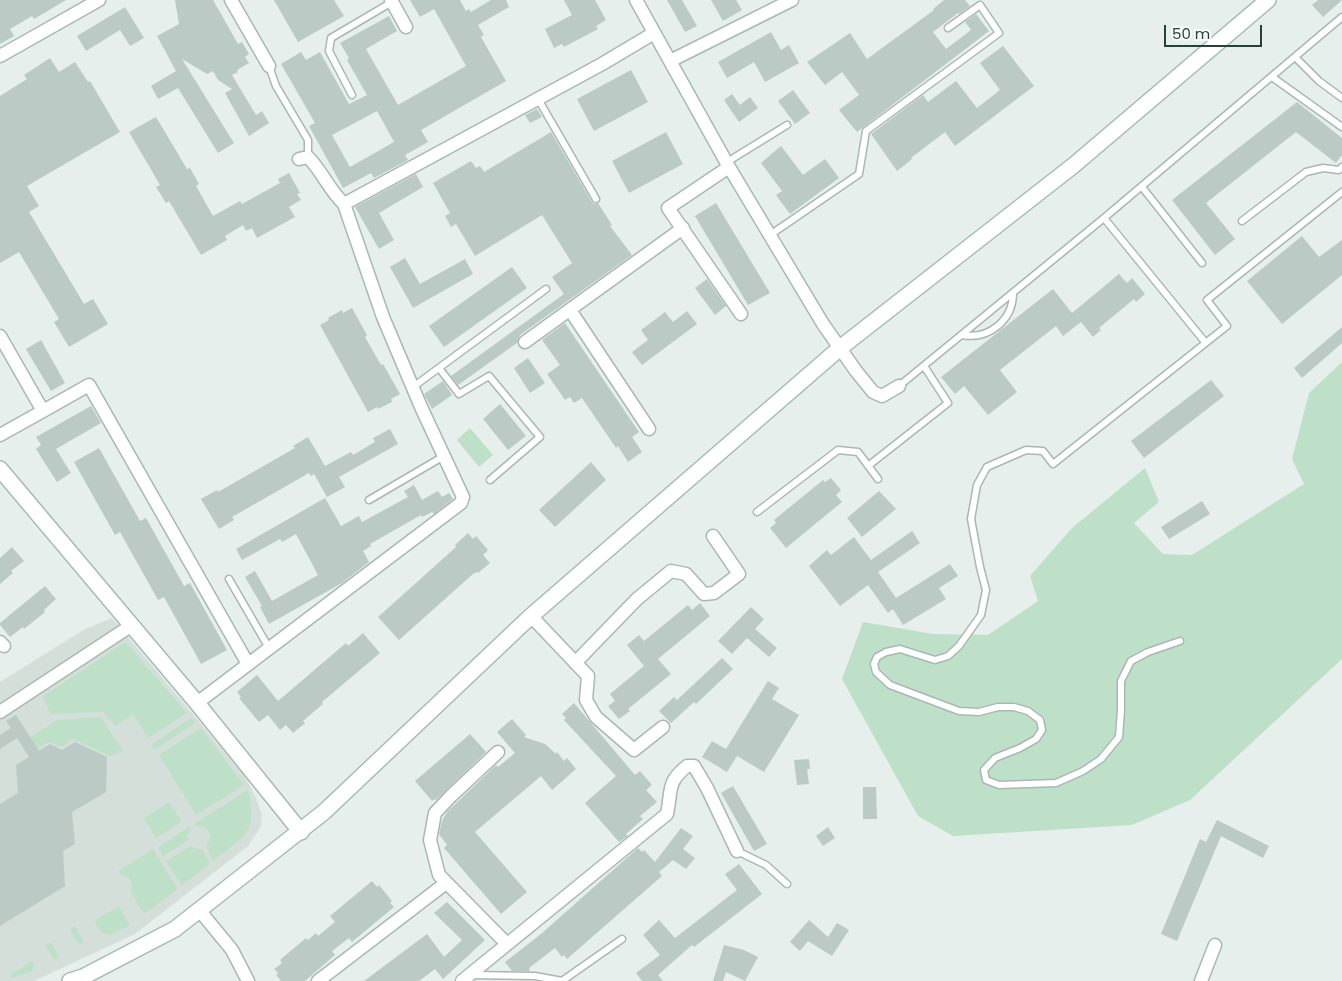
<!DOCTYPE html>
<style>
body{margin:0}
#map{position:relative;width:1342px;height:981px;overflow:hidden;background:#e6efeb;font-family:Poppins,sans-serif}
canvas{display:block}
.scale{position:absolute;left:1164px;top:25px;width:98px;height:22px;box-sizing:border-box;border:2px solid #24423a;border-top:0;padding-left:6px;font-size:15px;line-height:18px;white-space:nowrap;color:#24423a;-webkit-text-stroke:4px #f7fbf9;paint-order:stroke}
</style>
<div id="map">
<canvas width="1342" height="981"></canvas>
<div class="scale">50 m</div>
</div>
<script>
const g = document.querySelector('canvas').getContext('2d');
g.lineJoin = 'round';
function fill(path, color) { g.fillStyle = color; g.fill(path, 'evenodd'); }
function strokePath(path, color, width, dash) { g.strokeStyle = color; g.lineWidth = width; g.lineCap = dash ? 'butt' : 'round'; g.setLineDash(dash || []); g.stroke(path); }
fill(new Path2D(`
 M112,618l132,157 12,23 6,17 -2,13 -12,18 -113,88 -101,47h-34v-299l85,-53z`), '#d4dfda');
fill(new Path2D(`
 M1342,362v297l-152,141 -58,25 -179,11 -35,-20 -76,-137 21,-57 70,12 55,1 50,-34 -8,-25 42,-48 73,-60 14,34 -25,21 29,31 29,1 112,-71 -12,-25 17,-66z
 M470,428l23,27 -14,12 -22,-27z
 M124,643l4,2 59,68 -39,25 -15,-24 -18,12 -12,-14 -52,2 -8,-15v-3z
 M101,717l22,34 -13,5 -37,-17 -11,8 -13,-5 -14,8 -7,-11 29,-19z
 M191,718l4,5 -41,27 -3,-5z
 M201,728l43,57 -48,30 -37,-60z
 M248,790c11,43 -4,46 -35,71l-7,-15 4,-7 1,-4 -6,-8 -10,-1 -1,-2z
 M169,802l13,20 -26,16 -12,-20z
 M189,827l2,1 -4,7 1,6 -25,15 -5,-9z
 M191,846l5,3h6l8,15 -28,21 -16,-24z
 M153,849l25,40 -34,25 -13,-22 1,-8 -4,-8 -7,-1 -3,-4z
 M119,906l11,19 -19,10 -9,-2 -8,-12z
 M75,926l9,16 -5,3 -9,-16z
 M51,942l8,15 -5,3 -9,-15z
 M30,962h1l3,2 -1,7 -22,7v-3z`), '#bfe0c8');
fill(new Path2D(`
 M0,0h66l-32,19 -2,-3 -22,13 4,7 -14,8z
 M175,0h38l25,44 4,-2 7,12 -4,3 4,6 -12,7 1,2 -6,3 24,40 6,-4 7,12 -20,13 -24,-43 7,-4 -14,-9 -5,-9 -6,3 -25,-15 52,84 -16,10 -40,-65 -20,11 -7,-13 25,-15 -19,-35 22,-12z
 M274,0h60l10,16 -46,26z
 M410,0h50l6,11 3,-2 2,3 20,-12h15l3,7 -31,18 6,10 -3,2 25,44 -85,49 7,12 -23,13 3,5 -34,18 -3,-5 -28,15 -34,-62 6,-3 -34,-59 20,-12 5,8 14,-8 29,52 18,-9 -20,-35 2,-2 -9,-15 49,-27 8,15 -31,18 32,56 68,-39 -32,-57 -14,8zM377,111l17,31 -44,25 -18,-32z
 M564,0h31l11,20 -10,6 2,3 -34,18 -2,-3 -8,4 -9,-19 27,-14z
 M667,0h15l15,26 -12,6z
 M711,0h25l6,10 -19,11z
 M944,0h21l5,6 -11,8 -1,-1 -25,19 13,17 25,-19 -6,-8 11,-8 13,17 -132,101 -18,-22 20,-15 -17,-23 -17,13 -18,-23 43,-29 17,26 67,-49 -1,-1z
 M1318,0h24l-19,17 -11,-12z
 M125,7l19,31 -14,8 -10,-16 -34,21 -9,-15z
 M771,32l10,18 8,-5 10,18 -34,19 -11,-20 -27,16 -9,-16z
 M1003,46l31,40 -79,60 -10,-14 -34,26 1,1 -15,12 -26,-37 52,-39 5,7 28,-21 21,27 23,-18 -20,-27z
 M50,58l9,14 16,-10 13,20 2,-1 30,51 -93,54 12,20 -10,6 55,92 9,-5 15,25 -39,23 -15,-25 5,-3 -40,-67 -19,11v-167l27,-17 -3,-4z
 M631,70l17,32 -54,29 -17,-32z
 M793,90l17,23 -15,11 -17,-23z
 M732,94l8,11 10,-8 8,11 -19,14 -15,-22z
 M1297,102l45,36v17l-6,8 -40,-31 -90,71 29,36 -20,16 -43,-55z
 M537,109l5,8 -12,6 -5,-8z
 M156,117l31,52 3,-1 9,16 -3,2 17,30 27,-15 2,3 38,-21 -2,-4 11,-6 11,20 -3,1 4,6 -12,7 6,10 -38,21 -5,-10 -6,3 -3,-6 -18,11 2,4 -26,15 -32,-54 -3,2 -10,-16 4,-2 -31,-53z
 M551,132l41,70 2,2 4,-1 14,22 -2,1 22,29 -112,80 -3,8 -59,42 -7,-9 113,-82 -12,-17 20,-14 -30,-48 -67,41 -19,-32 -5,3 -6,-11 5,-3 -17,-30 38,-22 5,7 4,-2 4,6z
 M666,132l17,32 -54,29 -17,-32z
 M781,146l22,29 22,-16 14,19 -49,36 -14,-19 6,-4 -21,-28z
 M416,174l7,13 -44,26 15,27 -15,9 -24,-42z
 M716,203l54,90 -22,12 -53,-89z
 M1302,236l17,21 23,-17v35l-60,49 -35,-43z
 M405,258l15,26 45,-25 8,15 -60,34 -23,-41z
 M512,267l15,21 -83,59 -15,-21z
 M1119,274l8,9 5,-5 13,16 -9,8 -2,-3 -35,29 2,2 -8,7 -12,-15 -18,14 -7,-10 -56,44 17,22 -29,23 -24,-29 -9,8 -14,-17 112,-88 19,24z
 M707,279l19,27 -11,9 -20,-27z
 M352,308l15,27 -2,2 16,28 2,-1 17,30 -9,5 1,3 -14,7 -1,-2 -9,5 -48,-87 9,-5 -1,-2 14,-8 1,3z
 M687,311l10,13 -55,41 -10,-13 16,-12 -7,-10 24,-18 8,10z
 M565,323l74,109 -7,5 10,15 -14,10 -10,-16 -2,2 -34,-50 -8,5 -4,-6 -5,3 -18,-26 13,-9 -18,-25z
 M1342,327v16l-40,35 -8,-10z
 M41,340l24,43 -14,8 -25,-42z
 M528,358l17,25 -15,10 -16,-25z
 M1211,380l13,16 -80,62 -13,-17z
 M443,381l9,14 -20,14 -8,-15z
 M500,404l26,32 -18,14 -25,-31z
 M91,406l10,17 -45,26 15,24 -14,9 -21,-33 5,-4 -5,-8z
 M390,429l8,15 -59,33 6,10 -18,10 -13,-23 -3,2 -2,-3 -77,44 2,3 -15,9 -18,-30 16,-9 1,2 77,-44 -2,-2 15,-9 17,29 26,-14 2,3 22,-13 -2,-4z
 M99,448l41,73 6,-3 38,68 6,-3 37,67 -26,14 -37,-67 -6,3 -38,-68 -5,3 -41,-73z
 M591,462l15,18 -51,47 -16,-17z
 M831,478l10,12 -5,5 6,7 -56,46 -16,-20 6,-5 -2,-3 49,-40 2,2z
 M414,485l8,15 16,-9 4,6 7,-4 4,6 -19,15 -2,-2 -10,5 -1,-2 -51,29 1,2 -8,5 6,11 -27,21 -73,41 -9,-17 2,-1 -17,-29 10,-6 17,30 46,-26 -22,-41 -14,8 -2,-3 -38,21 -6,-11 89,-51 16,28 18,-10 3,6 46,-25 -4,-6z
 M879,491l17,18 -34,28 -15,-19z
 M1202,501l8,13 -41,25 -8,-12z
 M912,531l8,12 -42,29 18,26 54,-34 8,12 -19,12 7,11 -43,26 -10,-16 -5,4 -20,-28 -28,21 -31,-40 18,-16 4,5 23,-18 17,23z
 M468,533l5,6 3,-3 12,14 -5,5 7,8 -12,10 -1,-1 -4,2 -74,66 -21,-23 78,-70 -1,-2z
 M12,547l12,14 -13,10 2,2 -13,11v-26z
 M45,586l11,13 -12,11 1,2 -21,17 -1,-2 -13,10 -10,-12v-2z
 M700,603l10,13 -52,43 13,15 -43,35 2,2 -11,8 -11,-13 7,-5 -5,-7 34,-28 -17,-21 12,-10 5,6 44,-36 4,5z
 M751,607l13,12 -9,10 22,19 -8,9 -22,-19 -15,16 -14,-13z
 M363,633l17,20 -58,49 1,2 -20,17 2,2 -12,10 -7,-8 -6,5 -12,-15 -9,7 -20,-24 2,-1 -4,-5 20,-17 21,26 68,-58 2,3z
 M722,658l11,11 -37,35 -2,-2 -23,21 -12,-12 15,-14 3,3z
 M768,681l11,7 -7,11 27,16 -35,57 -27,-16 -10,16 -25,-15 10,-16 14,8z
 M574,703l61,72 5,-4 12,14 -6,5 11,12 -17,14 3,3 -17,15 2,2 -9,6 -34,-39 31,-27 -52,-56 2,-2 -4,-4z
 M16,715l23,36 11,-7 12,6 13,-8 32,15 -1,35 -34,20 3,32 -12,7 2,35 -65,40v-122l18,-11 -2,-28 13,-8 -12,-19 -17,11v-14l11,-7 -5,-7z
 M512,719l14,16 -2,2 21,7 11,10 1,-2 7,9 3,-3 9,11 -24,21 -11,-14 -66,56 52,60 -26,22 -57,-66 3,-3 -8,-11 3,-13 5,-9 49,-47 2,2 17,-14 -18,-21z
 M470,734l16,18 -50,48 -1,-1 -3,2 -17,-20z
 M809,759l1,10h-3l2,15 -12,1 -3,-25z
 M733,786l34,58 -13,7 -33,-58z
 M863,787h13l1,32h-14z
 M1217,820l52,26 -6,12 -42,-22 -44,105 -16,-7 39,-95 6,3z
 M828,827l7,11 -12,8 -7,-10z
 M681,828l12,8 -10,13 12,9 -9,11 -13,-9 -14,12 3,4 -95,83 -3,-4 -2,2 -7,-9 -26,20 1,3h-18l-7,-9 36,-28 89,-79 8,-7 4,4 2,-2 11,12z
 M739,864l23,30 -68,53 -2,-2 -34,30 5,6h-21l-6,-8 24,-18 -17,-20 16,-15 16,18 62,-48 -12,-16z
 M372,881l5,6 2,-2 13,16 -2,2 4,4 -42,35 -3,-4 -17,13 3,4 -30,26h-24l-5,-6 2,-2 -4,-4 8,-6 -2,-3 26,-22 2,2 8,-7 2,3 17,-14 -5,-6z
 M447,902l38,38 -42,39 -8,-10 -16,12h-55l63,-47 17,23 18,-17 -28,-27z
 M809,920l19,17 9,-14 12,7 -17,26 -24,-15 -8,10 -10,-9z
 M724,945l20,5 14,7 -13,24 -19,-9 -3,9h-10z`), '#bbcac4');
const lane = new Path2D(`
 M1295,57l24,24 23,17
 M269,66l7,20 32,54v17
 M1272,77l70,50
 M352,95l-23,-44 2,-13 61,-36
 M538,99l58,100
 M727,162l60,-37
 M1142,187l60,76
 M1104,218l101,124
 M1242,221l64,-49 17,-4 16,2 3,-3
 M770,235l89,-61 7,-43 133,-98 -19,-28 -32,23
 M962,335c27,5 51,-15 51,-42
 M439,368l20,26 30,-18 51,61 -50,43
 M899,386l205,-168 238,-201
 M413,387l133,-98
 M868,466l80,-63 -24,-37
 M369,500l75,-44
 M757,512l81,-62 20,2 20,27
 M229,579l40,69
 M1180,641l-32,11 -17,9 -10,20v29l-2,27 -18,22 -18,12 -27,12 -57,2 -13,-5 -2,-10 11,-12 25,-10 16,-9 6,-9 -2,-10 -12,-9 -14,-4h-16l-19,5 -20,-1 -69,-26 -14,-13 -2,-8 3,-7 9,-5 14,-3 35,11 13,-4 11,-10 22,-31 5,-25 -6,-23 -9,-48 6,-34 10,-18 39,-17 17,1 10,13 174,-138 -20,-26 135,-108
 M737,851l29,14 21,19
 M471,975l64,1 27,5
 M562,981l60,-42`);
const street = new Path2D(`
 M231,0l38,66
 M391,0l15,27
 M636,0l93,167 94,157 33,47 17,21 9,4 17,-10
 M0,56l99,-56
 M670,61l122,-61
 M299,159l9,-2c14,14 21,33 36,47
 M729,167l-61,41 73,106
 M570,310l79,119
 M0,336l43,75 46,-26 159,279
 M525,342l158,-114
 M0,435l43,-24
 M531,616l57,60 -2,24 10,17 38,33 29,-23
 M0,642l4,4
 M575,663l62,-64 34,-28 15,3 18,20 10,-1 25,-19 -26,-38
 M197,703l264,-200 2,-6 -42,-90 -38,-90 -39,-113 258,-140 52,-31
 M0,712l132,-87
 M498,752l-47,44 -16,17 -5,27 9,35 68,69
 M200,911l32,39 16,31
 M318,981l128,-98
 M462,981l205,-167c5,-23 -1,-31 20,-48h7l13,22 30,63
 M1201,981l14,-36`);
const secondary = new Path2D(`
 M0,469l197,234 104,129
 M70,981l13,-4 92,-48 149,-117 207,-196 309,-268 234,-183 194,-165`);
strokePath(lane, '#a8b8b2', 9);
strokePath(street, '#a8b8b2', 15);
strokePath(secondary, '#a4bbb3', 18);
strokePath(lane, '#fff', 6);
strokePath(street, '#fff', 12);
strokePath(secondary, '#fff', 15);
</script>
